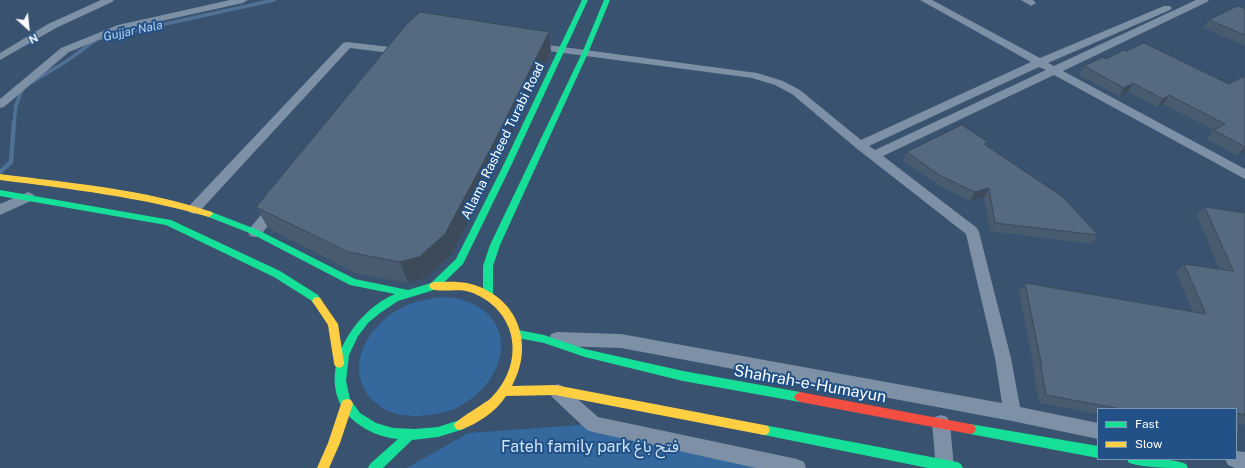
<!DOCTYPE html>
<meta charset="utf-8">
<style>
body{margin:0}
#map{position:relative;width:1245px;height:468px;overflow:hidden;background:#38526f;font-family:"Public Sans",sans-serif}
canvas{display:block}
.legend{position:absolute;left:1097px;top:408px;width:140px;height:52px;box-sizing:border-box;background:#215186;border:1px solid #7a97b6;margin:0;padding:5px 7px;list-style:none;font-size:12px;color:#fff}
.legend li{display:flex;align-items:center;gap:8px;height:20px}
.legend b{width:20px;border:1px solid #7a97b6}
.north{position:absolute;left:8px;top:8px;width:40px;height:40px;-webkit-text-stroke:3px #215186;paint-order:stroke;rotate:153deg;font-size:11px;font-weight:700;line-height:16px;text-align:center;color:#fff}
.north::after{content:'';display:block;margin:auto;width:14px;height:18px;background:#fff;clip-path:polygon(50% 0,100% 100%,50% 72%,0 100%)}
</style>
<div id="map">
<canvas width="1245" height="468"></canvas>
<ul class="legend">
<li><b style="height:5px;background:#16e098"></b>Fast</li>
<li><b style="height:5px;background:#ffcf43"></b>Slow</li>
</ul>
<div class="north">N</div>
</div>
<script>
const g = document.querySelector('canvas').getContext('2d');
g.lineJoin = 'round';
function fill(path, color) { g.fillStyle = color; g.fill(path, 'evenodd'); }
function strokePath(path, color, width, dash) { g.strokeStyle = color; g.lineWidth = width; g.lineCap = dash ? 'butt' : 'round'; g.setLineDash(dash || []); g.stroke(path); }
function label(font, color, halo, rows, align = 'center') {
  g.font = font + ' "Public Sans","Noto Sans Arabic",sans-serif'; g.lineWidth = 4; g.setLineDash([]); g.textBaseline = 'middle'; g.strokeStyle = halo; g.fillStyle = color; for (const [text, x, y, turn = 0] of rows) {
    g.save(); g.translate(x, y); g.rotate((+turn || 0) * Math.PI / 180); g.textAlign = isNaN(turn) ? turn : align; if (halo) g.strokeText(text, 0, 0); g.fillText(text, 0, 0); g.restore();
  }
}
fill(new Path2D(`
 M442,297c7,1 14,0 21,3 59,19 43,82 -3,106 -13,7 -27,9 -41,10 -12,0 -28,-1 -38,-9 -4,-4 -10,-7 -13,-12 -23,-33 3,-71 33,-87 13,-7 27,-9 41,-11z
 M593,424l204,44h-390l61,-35z`), '#35689c');
strokePath(new Path2D(`
 M32,82l35,-21 30,-22 177,-39
 M14,123l2,-18 7,-17`), '#4f7195', 3.5);
strokePath(new Path2D(`
 M0,172l11,-10 3,-40`), '#4f7195', 4.5);
fill(new Path2D(`
 M101,0h13l-2,2 -56,26 -56,32v-7l48,-29z
 M230,0h18l-5,3 -118,26 -56,23 -65,55 -4,1v-9l61,-51 57,-23z
 M920,0h12l108,58 124,-52h6l2,2 -2,2 -122,53 6,3 142,-66h13l-2,2 -144,69 182,98v10l-191,-104 -171,81 94,72 2,4 32,126 9,49 78,16v16l-86,-18 -391,-73 -64,-2 -6,-2 -2,-5 2,-5 6,-2 64,2 381,69 -7,-45 -29,-124 -110,-86 -64,-54 -17,-9 -23,-7 -219,-29 -5,-3 5,-3 224,30 26,8 17,9 61,50 170,-78zM1039,67l7,3 -171,80 -6,-4z
 M1021,0h12l3,3 -5,3z
 M347,42l52,6 5,3 -5,3 -49,-6 -151,164 -5,2 -5,-2 -2,-3 2,-3 154,-163z
 M28,192l5,2 2,3 -2,3 -33,15v-11z
 M276,201l5,2 2,3 -2,3 -21,27 -5,1 -5,-1 -2,-4 2,-4 21,-25z
 M558,384l6,3 34,30 199,42 7,3 2,6h-50l-163,-36 -6,-2 -35,-33 -3,-5 3,-5z
 M941,415l6,2 3,6 4,45h-18l-4,-45 3,-6z
 M1236,451l9,1v16h-10l-7,-3 -3,-6h11z`), '#7e90a5');
fill(new Path2D(`
 M582,0h6l-79,170 -46,94 -26,25 -39,12 -18,12 -12,10 -10,13 -9,19 -3,26 4,18 10,14 16,10 17,5 22,1 23,-2 22,-7 4,1 2,4 -2,4 -26,8 -26,3 -29,28h-15l2,-4 28,-25c-13,-1 -27,-6 -37,-13 -55,-36 -14,-112 34,-132l-45,-9 -98,-51 -46,-18 -1,-2 4,-3 49,19 97,49 53,11 23,-7 25,-24 45,-89z
 M604,0h6l-22,53 -88,192 -7,21v30l-2,3 -3,1 -3,-1 -2,-3v-30l7,-21 92,-192z
 M0,190l171,30 109,51 38,24 4,6 -2,3c-4,1 -6,1 -8,-3l-38,-24 -108,-52 -166,-29z
 M518,330l26,5 41,14 98,22 117,21 4,2 2,3 -2,3 -4,2 -117,-21 -98,-24 -41,-14 -26,-5 -4,-1 -1,-3 1,-3z
 M970,424l128,22v12l-128,-24 -4,-1 -2,-4 2,-4z
 M764,425l193,37 4,2 2,4h-35l-164,-33 -4,-1 -2,-4 2,-4z
 M1127,459c19,0 41,-2 59,5l2,4c-19,0 -41,0 -59,-5z`), '#16e098');
fill(new Path2D(`
 M0,174c71,9 144,15 212,38l1,2 -4,3c-68,-20 -139,-28 -209,-37z
 M434,282c12,0 25,-1 37,2 47,13 64,60 41,102l43,-1 209,40 4,1 2,4 -2,4 -4,1 -209,-40 -49,1c-10,16 -29,28 -46,34l-4,-1 -2,-4c3,-6 29,-20 37,-27 34,-34 28,-86 -18,-105 -14,-6 -29,0 -42,-4l-2,-3 2,-3z
 M317,297l3,1 18,26 6,39 -1,3 -4,2 -4,-2 -1,-3 -6,-38 -16,-24 2,-3z
 M347,399l4,1 2,4 -13,39 -11,25h-12l11,-25 13,-39 2,-4z`), '#ffcf43');
fill(new Path2D(`
 M800,392l170,32 4,1 2,4 -2,4 -4,1 -170,-32 -4,-2 -2,-3 2,-3z`), '#f24e42');
fill(new Path2D(`
 M1245,9v37l-42,-18 6,-8z
 M549,32l2,20 -56,117 -44,86 -25,23 -18,5 -51,-9 -89,-46 -12,-21z
 M1126,51l103,33 13,-7 3,74 -8,5 -30,-17 7,-9 -51,-26 -6,3 -29,-15 -9,4 -40,-21 5,-9z
 M988,142l-2,4 112,89 -7,9 -101,-13 -6,-34 -14,4 -35,-18 -32,-22 4,-9z
 M1205,207l40,6v212l-8,-1 3,8 -4,3v-26h-138v5l-59,-11 -5,-28 1,-1 -16,-82 6,-9 167,28 -16,-39 8,-8 35,5 -22,-54z`), '#495b6f');
fill(new Path2D(`
 M549,32l2,20 -56,117 -44,86 -25,23 -18,5 -8,-21z
 M1133,83l-5,9 -9,4 5,-8z
 M1169,95l-6,9 -6,3 6,-8z
 M1245,147v4l-8,5z
 M989,188l-5,9 -14,4 5,-9z`), '#3c4a5a');
const building = new Path2D(`
 M1238,6l7,3v26l-36,-15z
 M420,12l129,20 -58,116 -46,86 -26,23 -19,5 -52,-10 -92,-45 150,-182z
 M1144,43l85,41 13,-7h3v70l-31,-17 11,-6 -56,-29 -6,4 -30,-16 -9,5 -40,-22 19,-9 3,2 18,-9 2,1z
 M962,125l26,17 -4,2 79,53 35,38 -103,-12 -6,-35 -14,4 -36,-17 -32,-23z
 M1205,207l40,6v202l-9,-2v-4h-115l-75,-14 -5,-28h1l-17,-84 181,31 -22,-50 49,7z
 M1236,421l4,11 -4,-1z`);
fill(building, '#556a81');
strokePath(building, '#3c4a5a', 1);
label('italic 12px', '#b5d3f1', '#215186', [
 ["Gujjar Nala",133,31,-12]
]);
label('13px', '#fff', '#215186', [
 ["Allama Rasheed Turabi Road",503,141,-64]
]);
label('16px', '#fff', '#215186', [
 ["Shahrah-e-Humayun",810,384,10]
]);
label('16px', '#cee3f7', '#215186', [
 ["Fateh family park فتح باغ",590,447]
]);
</script>
